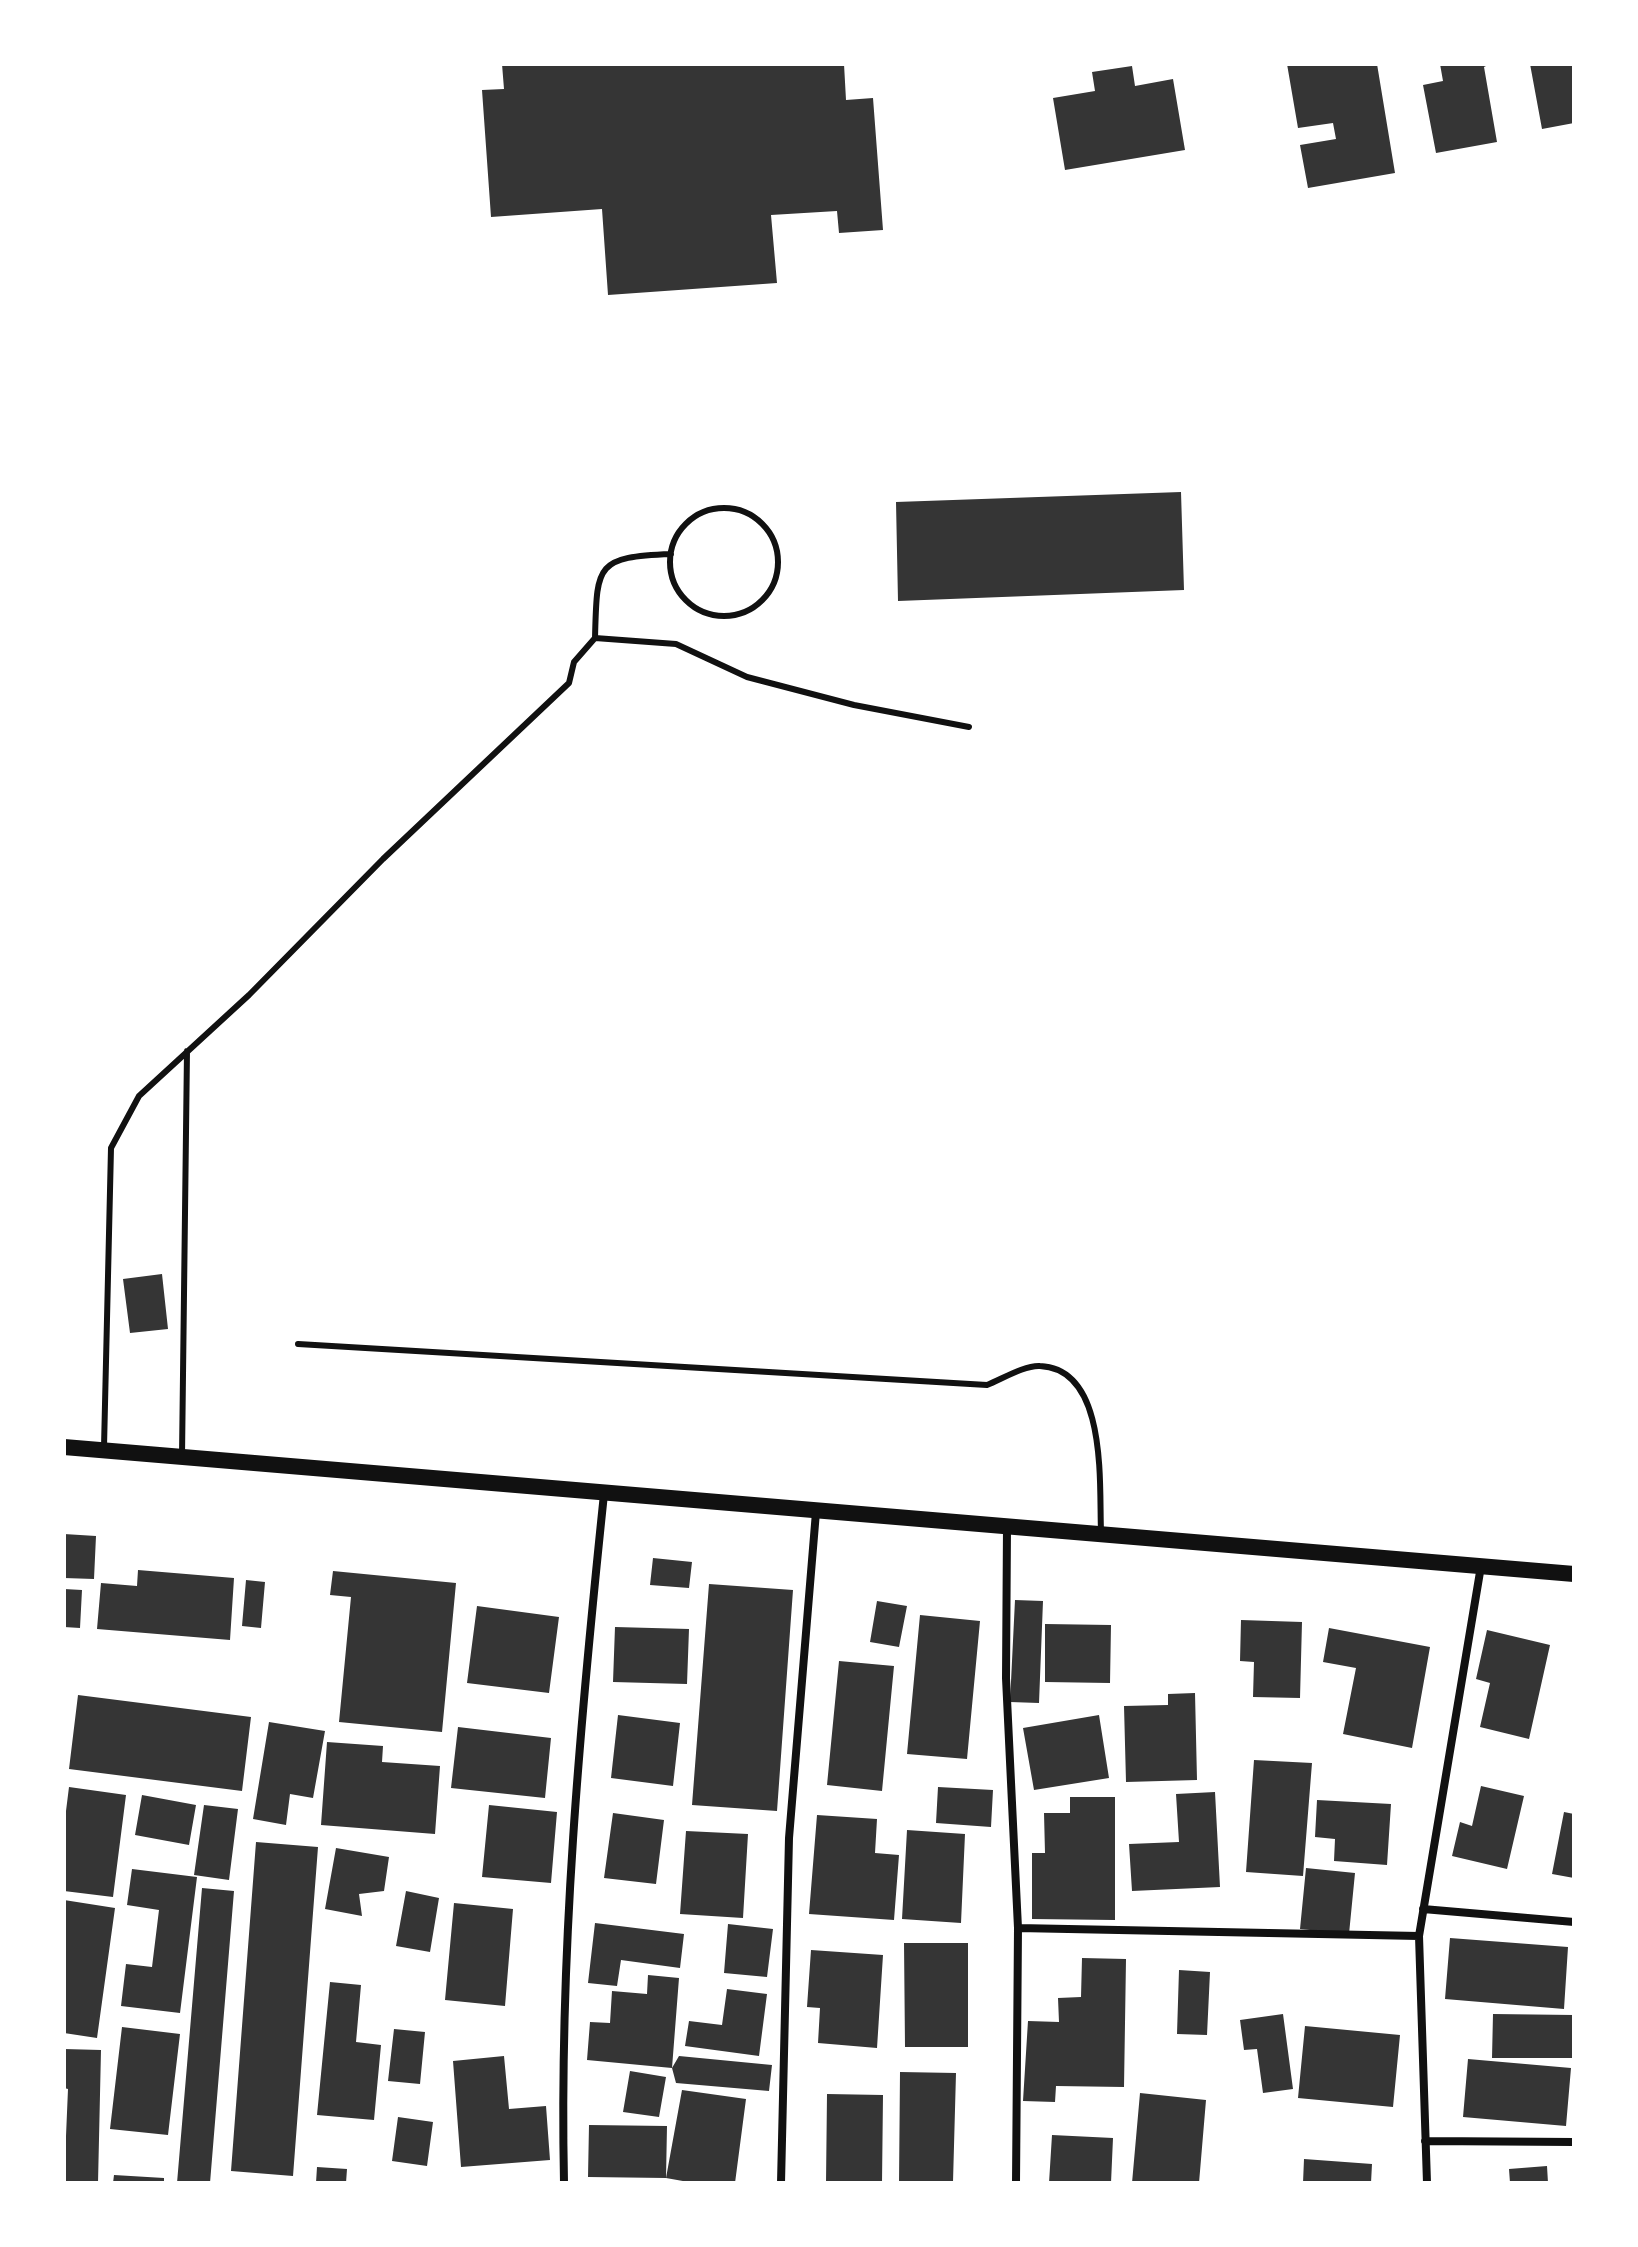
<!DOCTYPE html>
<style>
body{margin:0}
#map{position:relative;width:1638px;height:2247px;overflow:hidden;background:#fff;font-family:"Asap Condensed",sans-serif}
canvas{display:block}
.frame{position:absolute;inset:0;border:66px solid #fff;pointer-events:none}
</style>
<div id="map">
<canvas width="1638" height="2247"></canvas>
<div class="frame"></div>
</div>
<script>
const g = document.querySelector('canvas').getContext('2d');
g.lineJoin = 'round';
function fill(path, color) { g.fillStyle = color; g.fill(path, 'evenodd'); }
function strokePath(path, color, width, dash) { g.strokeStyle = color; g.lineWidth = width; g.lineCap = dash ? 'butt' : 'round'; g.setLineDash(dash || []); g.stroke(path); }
fill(new Path2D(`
 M502,64h342l2,36 27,-2 10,132 -44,3 -2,-22 -66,4 6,68 -169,12 -6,-86 -111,8 -9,-127 22,-1z
 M1287,64h90l18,109 -87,15 -8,-43 36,-6 -3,-16 -35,5z
 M1440,64h50l-6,3 13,75 -61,11 -13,-68 20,-4z
 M1530,64h44v59l-32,6z
 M1132,66l3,20 38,-7 12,71 -120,20 -12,-72 42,-7 -3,-19z
 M1181,492l3,98 -286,11 -2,-99z
 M162,1274l6,55 -38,4 -7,-54z
 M64,1534l32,2 -2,43 -30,-1z
 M653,1558l39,4 -3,26 -39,-3z
 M138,1570l96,8 -4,62 -133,-11 4,-46 36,3z
 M333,1571l123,12 -14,149 -103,-10 12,-125 -21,-2z
 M246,1580l19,2 -4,46 -19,-2z
 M709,1584l84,6 -16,221 -85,-6z
 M64,1589l18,1 -2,38 -16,-1z
 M1015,1600l28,1 -4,102 -29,-1z
 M877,1601l30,5 -8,41 -29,-5z
 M477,1606l82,11 -10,76 -82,-10z
 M920,1615l60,6 -13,138 -60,-5z
 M1241,1620l61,2 -2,76 -47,-1 1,-35 -14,-1z
 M1045,1624l66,1 -1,58 -65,-1z
 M615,1627l74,2 -2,55 -74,-2z
 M1329,1628l101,19 -18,101 -69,-14 13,-66 -33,-6z
 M1487,1630l63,15 -21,94 -49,-12 10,-44 -14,-4z
 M839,1661l55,5 -12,125 -55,-6z
 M1195,1693l2,87 -71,2 -2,-76 44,-1v-11z
 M78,1695l173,22 -9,74 -173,-22z
 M618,1715l62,8 -7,63 -62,-8z
 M1099,1715l10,63 -75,12 -11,-62z
 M269,1722l56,9 -12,67 -23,-4 -4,31 -33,-6z
 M458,1727l93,11 -6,60 -94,-10z
 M327,1742l56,4 -1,16 58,4 -5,68 -114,-9z
 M1254,1760l58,3 -9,113 -57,-4z
 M1481,1786l43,10 -17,73 -55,-13 8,-34 12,4z
 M69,1787l57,8 -13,102 -49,-6v-64z
 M938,1787l55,3 -2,37 -55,-4z
 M1215,1792l5,95 -88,4 -3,-47 50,-2 -3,-48z
 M142,1795l54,10 -7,40 -54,-10z
 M1070,1797h45v123l-83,-1v-66h13l-1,-40h26z
 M1317,1800l74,4 -4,61 -53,-4 1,-22 -20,-2z
 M204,1805l34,4 -9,71 -35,-5z
 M489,1805l68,7 -6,71 -69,-6z
 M1564,1812l10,2v64l-22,-4z
 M613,1813l51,7 -8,64 -52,-6z
 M817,1815l60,4 -2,34 24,2 -5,65 -85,-6z
 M907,1830l58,4 -4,89 -59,-4z
 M686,1831l62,3 -5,84 -63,-4z
 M256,1842l62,5 -25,329 -62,-5z
 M336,1848l53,9 -5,34 -25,3 3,22 -37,-7z
 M1306,1868l49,5 -6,61 -49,-5z
 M132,1869l65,8 -17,136 -59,-7 5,-42 26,3 7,-57 -32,-5z
 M202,1888l32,3 -24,292h-33z
 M406,1891l33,7 -9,54 -34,-6z
 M64,1900l51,8 -18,130 -33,-5z
 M454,1903l59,6 -8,97 -60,-6z
 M595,1923l89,11 -4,34 -59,-8 -4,26 -29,-3z
 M728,1924l45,5 -6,48 -43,-4z
 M1450,1938l118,9 -4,62 -119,-10z
 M904,1943h64v104h-63z
 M811,1950l72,5 -6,93 -59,-5 2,-35 -13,-1z
 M1082,1958l44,1 -2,128 -68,-1 -1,16 -32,-1 5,-80 31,1 -1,-24 23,-1z
 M1179,1970l31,2 -3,63 -30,-1z
 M648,1975l31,3 -7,90 -85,-8 3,-38 20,1 2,-32 35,3z
 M330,1982l31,3 -5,57 25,3 -7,75 -57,-5z
 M727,1989l40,5 -8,62 -74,-10 4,-25 33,4z
 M1283,2014l10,75 -30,4 -6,-44 -13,1 -4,-30z
 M1493,2014l81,1v43h-82z
 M1305,2026l95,9 -7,72 -95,-9z
 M122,2027l58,7 -12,101 -58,-6z
 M394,2029l31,3 -5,52 -32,-3z
 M64,2049l37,1 -3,133h-34l4,-94 -4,-1z
 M504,2056l5,53 37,-3 4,54 -89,7 -8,-106z
 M679,2056l93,9 -3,26 -93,-8 -4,-15z
 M1468,2059l103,9 -5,58 -103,-9z
 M630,2071l36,6 -7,40 -36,-5z
 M900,2072l56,1 -3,109 -54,1z
 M682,2090l64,9 -11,84h-41l-28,-5z
 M1140,2093l66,7 -7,83h-67z
 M827,2094l56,1 -1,88h-56z
 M398,2117l35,5 -6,44 -35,-5z
 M589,2125l78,1 -1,52 -78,-1z
 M1052,2135l61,3 -2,45h-62z
 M1304,2159l68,5 -1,19h-68z
 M1547,2166l1,17h-38l-1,-14z
 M317,2167l30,2 -1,14h-30z
 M114,2175l50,3v5h-51z`), '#353535');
strokePath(new Path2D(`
 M670 562a54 54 0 1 1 108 0a54 54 0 1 1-108 0Z
 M595,638l81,6 71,33 107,28 115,22
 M298,1344l689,41c15,-6 38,-20 53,-19 68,3 59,118 61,165
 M104,1447l7,-299 28,-52 110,-101 134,-136 186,-176 5,-21 21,-24c2,-73 0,-81 76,-84
 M182,1456l5,-405`), '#111', 6);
strokePath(new Path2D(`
 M1007,1527l-1,151 12,250 -2,255
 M1423,1909l151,13
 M1018,1928l401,8
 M1425,2141l149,1
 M564,2183c-5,-231 16,-460 40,-689
 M781,2183l8,-345 27,-326
 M1427,2183l-8,-247 62,-370`), '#111', 8);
strokePath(new Path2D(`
 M64,1447l1510,127`), '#111', 16);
</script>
